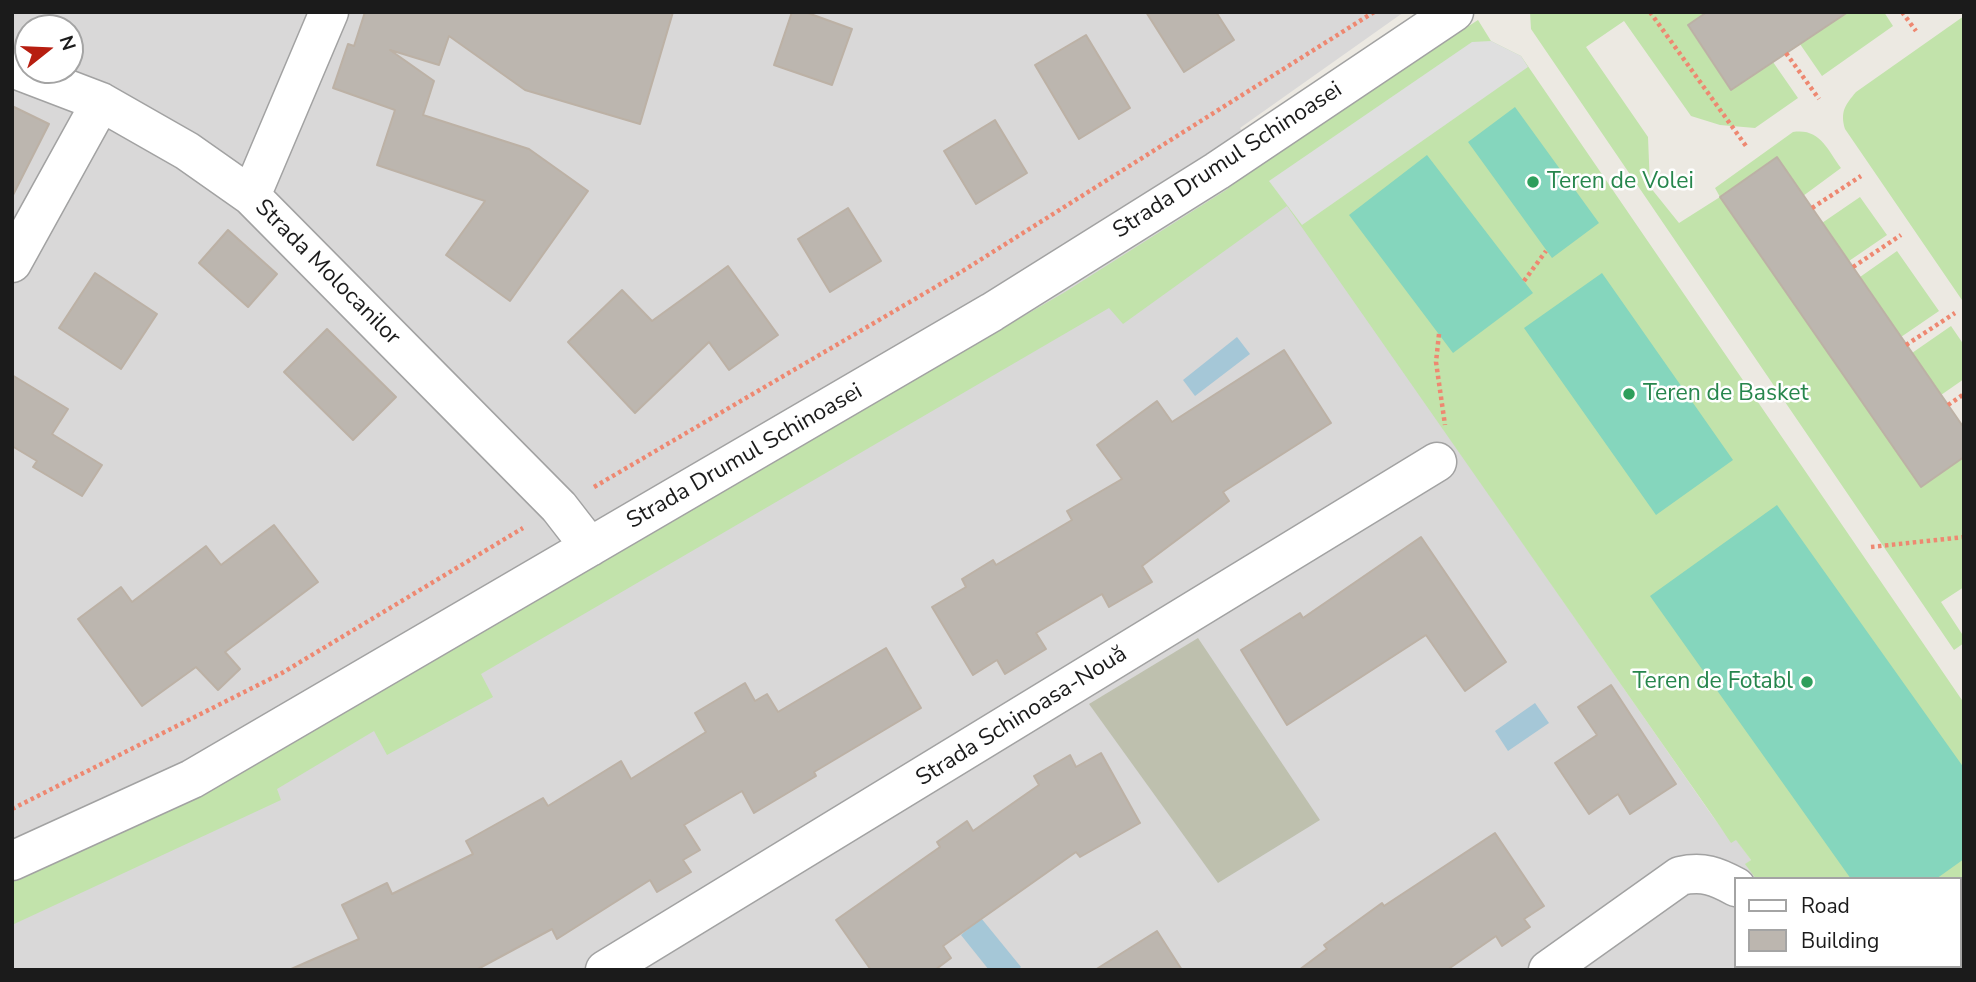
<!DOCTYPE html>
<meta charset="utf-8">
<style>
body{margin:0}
#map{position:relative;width:1976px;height:982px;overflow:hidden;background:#ece9e2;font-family:"Nunito Sans",sans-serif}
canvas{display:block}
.frame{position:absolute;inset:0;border:14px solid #1b1b1b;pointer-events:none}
.legend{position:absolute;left:1734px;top:877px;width:228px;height:91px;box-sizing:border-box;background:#fff;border:2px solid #a4a4a4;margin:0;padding:9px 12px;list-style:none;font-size:21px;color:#1b1b1b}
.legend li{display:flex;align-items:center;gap:14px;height:35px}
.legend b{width:35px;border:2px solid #a4a4a4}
.north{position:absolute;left:14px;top:14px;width:70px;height:70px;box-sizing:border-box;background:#fff;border:2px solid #a4a4a4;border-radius:50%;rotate:72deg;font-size:19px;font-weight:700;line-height:28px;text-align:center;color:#1b1b1b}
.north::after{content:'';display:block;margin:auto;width:24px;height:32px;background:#b71e10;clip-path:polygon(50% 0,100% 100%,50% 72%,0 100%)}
</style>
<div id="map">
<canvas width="1976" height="982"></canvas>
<div class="frame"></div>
<ul class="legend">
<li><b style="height:9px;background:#fff"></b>Road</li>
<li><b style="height:19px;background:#bcb6af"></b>Building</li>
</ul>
<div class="north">N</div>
</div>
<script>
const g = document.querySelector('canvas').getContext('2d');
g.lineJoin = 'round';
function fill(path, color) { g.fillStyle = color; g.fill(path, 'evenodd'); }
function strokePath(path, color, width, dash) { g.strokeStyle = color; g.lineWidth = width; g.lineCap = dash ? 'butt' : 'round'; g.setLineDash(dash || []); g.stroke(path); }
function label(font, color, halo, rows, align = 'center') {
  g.font = font + ' "Nunito Sans",sans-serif'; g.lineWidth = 5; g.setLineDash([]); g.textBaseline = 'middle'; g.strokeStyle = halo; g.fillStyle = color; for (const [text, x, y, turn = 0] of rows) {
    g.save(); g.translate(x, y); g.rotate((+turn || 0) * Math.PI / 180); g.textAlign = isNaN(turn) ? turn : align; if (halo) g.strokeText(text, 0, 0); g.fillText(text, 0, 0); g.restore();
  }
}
fill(new Path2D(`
 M12,12h1392l-164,116 25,30 37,67 409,589 21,28 4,-3 15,21 -5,4 10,15h-20v87h80l2,4h-1806zM28,28h42v42h-42z`), '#d9d8d8');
fill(new Path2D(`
 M1198,638l122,182 -102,63 -129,-179z`), '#bec0ae');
fill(new Path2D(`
 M1530,12h177l-19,14 43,64 42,-28 25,36 -43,30 -35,-3 -29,-9 -67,-95 -38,26 62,90 2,50 29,36 41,-26 -5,-9 78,-56c27,-4 34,17 48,36l-38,28 -26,-39 -57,40 201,289 43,-29v130l-23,15 23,35v6l-10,7 -423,-621z
 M1848,12h36l9,14 -71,50 -22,-32z
 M1964,16v287l-119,-174c-5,-17 0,-24 11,-37z
 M1478,20l13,21 30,15 443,647v267h-146l-2,-4h144v-87h-204l-11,-15 6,-4 -15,-20 -5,3 -12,-18 -432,-619 -164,118 -14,-16 -628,366 12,23 -106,58 -13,-24 -97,58 4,11 -269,125v-45l112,-52 310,-169 631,-367 161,-102 39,-32z
 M1860,197l27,38 -38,26 -27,-38z
 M1897,251l42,60 -38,26 -41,-60z
 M1951,326l13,19v34l-23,16 -29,-42z`), '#c2e3ab');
fill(new Path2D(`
 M1515,107l84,116 -47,35 -84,-116z
 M1427,155l106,138 -80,60 -104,-138z
 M1602,273l131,187 -77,55 -132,-187z
 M1777,505l187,263v91l-28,20h-85l-201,-283z`), '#85d6bd');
fill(new Path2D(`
 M1491,41l30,15 7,11 -226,158 -33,-44 203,-139z`), '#dfdfdf');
fill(new Path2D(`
 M1237,337l13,17 -55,42 -12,-16z
 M1535,703l14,20 -41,28 -13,-20z
 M981,918l40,49 -3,3h-29l-28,-35z`), '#a5c7d7');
const building = new Path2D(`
 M365,12h308l-33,112 -115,-34 -76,-54 -10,29 -49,-15 44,31 -11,34 106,34 59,42 -78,110 -64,-46 39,-54 -108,-36 18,-55 -62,-22 15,-44 6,2z
 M792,12h13l47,17 -20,56 -58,-20z
 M1146,12h70l18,28 -50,32z
 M1707,12h141l-117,78 -43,-65z
 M1086,35l44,73 -51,31 -44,-74z
 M12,106l37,18 -37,73z
 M995,120l32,53 -51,31 -32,-53z
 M1777,157l187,271v29l-43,30 -201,-290z
 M848,208l33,53 -51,31 -32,-53z
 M228,230l49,44 -29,33 -49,-44z
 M728,266l50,69 -49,35 -20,-28 -74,71 -67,-71 54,-52 30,31z
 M95,273l62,41 -36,55 -62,-41z
 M327,329l69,68 -43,43 -69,-68z
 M1284,350l47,73 -108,69 6,9 -87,65 10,16 -43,25 -7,-13 -66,39 10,16 -41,25 -8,-14 -24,15 -41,-68 34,-20 -4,-8 31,-19 3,5 76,-45 -5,-9 55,-32 -25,-34 60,-44 15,21z
 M12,375l56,34 -16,25 50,31 -20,31 -49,-29 4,-6 -25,-15z
 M274,525l44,57 -93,70 15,17 -22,21 -22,-23 -54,39 -64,-87 43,-32 11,15 74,-56 15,19z
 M1421,537l85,125 -41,29 -39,-56 -139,90 -46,-75 59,-37 3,5z
 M886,648l35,60 -107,64 2,4 -62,37 -12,-22 -58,34 16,25 -17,10 8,12 -34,20 -7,-12 -93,59 -5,-10 -76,41h-187l70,-31 -17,-34 45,-22 5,11 81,-40 -7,-13 77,-43 5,8 73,-45 10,18 75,-47 -11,-19 50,-30 10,18 12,-7 11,18z
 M1611,685l65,99 -46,30 -12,-20 -29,20 -34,-51 42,-28 -19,-28z
 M1101,753l39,70 -60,34 -4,-5 -133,94 8,12 -16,12h-64l-35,-50 104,-73 -3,-5 30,-21 6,10 66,-46 -5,-9 36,-21 6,12z
 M1495,833l49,73 -20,13 6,8 -28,19 -6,-10 -49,34h-148l28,-21 -3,-4 58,-42 2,3z
 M1157,931l25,39h-87z`);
fill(building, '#bcb6af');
strokePath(building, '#bcb1a5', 2);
const minor = new Path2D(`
 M12,68l89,34 86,49 64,45 308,311 31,40
 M251,196l78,-184
 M12,263l89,-161
 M12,861l180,-82 800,-467 225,-141 237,-159
 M1798,966l3,4
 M605,970l832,-508
 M1548,970l132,-94c23,-5 36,0 56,11`);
strokePath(minor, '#a2a2a2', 41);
strokePath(new Path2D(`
 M1650,12l96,134
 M1902,12l14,19
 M1786,53l33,46
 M1812,208l49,-32
 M1853,267l48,-32
 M1524,281l22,-30
 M1439,334l-3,28 9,63
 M1906,345l49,-32
 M1948,405l16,-11
 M594,487l367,-215 413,-260
 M1871,547l93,-10
 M12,809l270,-136 241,-145`), '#ee8871', 4.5, [3.5, 3.5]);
strokePath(minor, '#fff', 38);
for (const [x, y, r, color] of [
 [1533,182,7,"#2e9e5b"],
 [1629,394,7,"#2e9e5b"],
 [1807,682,7,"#2e9e5b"]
]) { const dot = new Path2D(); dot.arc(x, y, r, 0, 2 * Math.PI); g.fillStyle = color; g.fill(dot); strokePath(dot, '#fff', 2.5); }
label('23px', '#1b1b1b', '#fff', [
 ["Strada Drumul Schinoasei",1228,161,-33],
 ["Strada Molocanilor",327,273,45],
 ["Strada Drumul Schinoasei",745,457,-30],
 ["Strada Schinoasa-Nouă",1022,717,-32]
]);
label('23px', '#27864d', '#fff', [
 ["Teren de Volei",1547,182],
 ["Teren de Basket",1643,394],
 ["Teren de Fotabl",1793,682,"right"]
], 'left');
</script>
